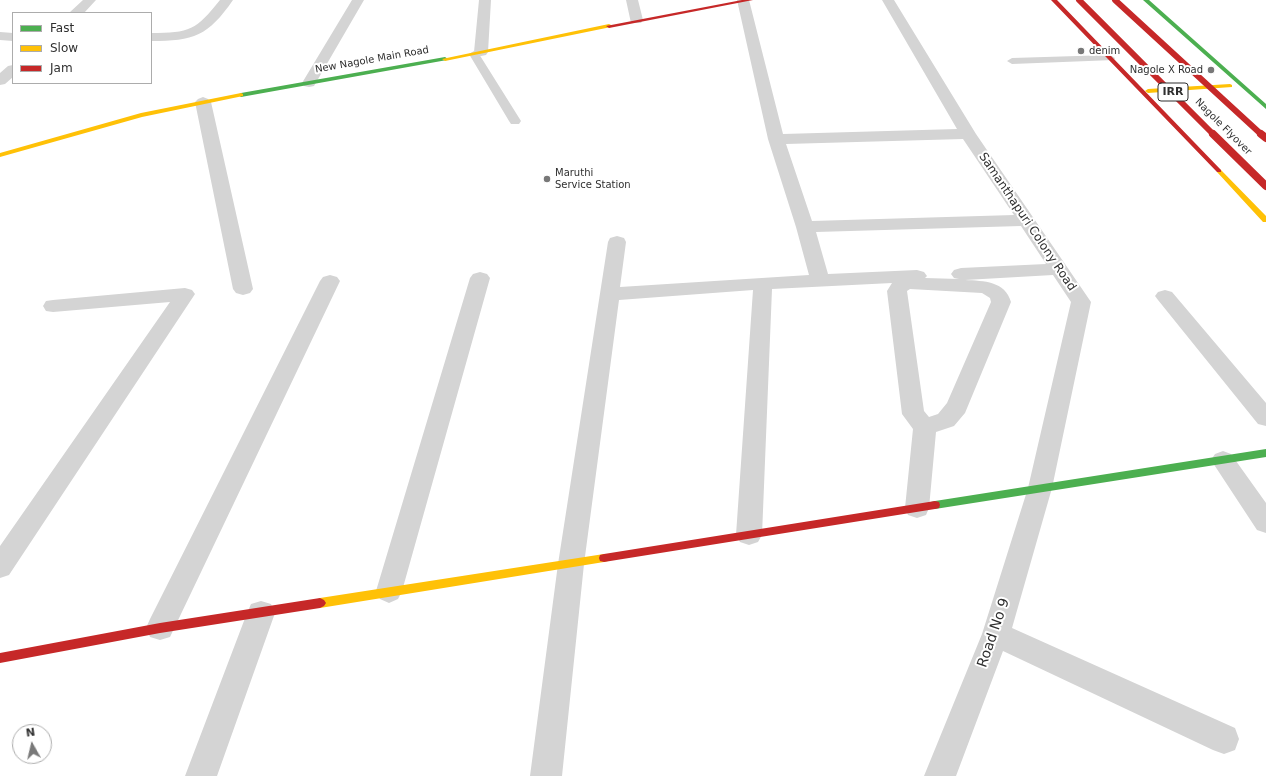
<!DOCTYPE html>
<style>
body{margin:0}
#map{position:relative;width:1266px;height:776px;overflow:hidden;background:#fff;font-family:"DejaVu Sans",sans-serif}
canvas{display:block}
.legend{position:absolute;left:12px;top:12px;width:140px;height:72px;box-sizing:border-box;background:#fff;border:1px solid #acacac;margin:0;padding:5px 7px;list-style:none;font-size:12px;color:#2f2f2f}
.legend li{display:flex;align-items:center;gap:8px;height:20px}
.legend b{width:20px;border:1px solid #acacac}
.north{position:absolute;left:12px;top:724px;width:40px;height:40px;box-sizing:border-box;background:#fff;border:1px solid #acacac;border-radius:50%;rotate:352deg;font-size:11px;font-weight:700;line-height:16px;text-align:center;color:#2f2f2f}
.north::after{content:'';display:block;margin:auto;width:14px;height:18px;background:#787878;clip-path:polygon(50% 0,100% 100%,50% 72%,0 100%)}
</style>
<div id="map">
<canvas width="1266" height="776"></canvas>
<ul class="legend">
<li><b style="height:5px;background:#4caf50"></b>Fast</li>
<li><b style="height:5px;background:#ffc107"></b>Slow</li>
<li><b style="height:5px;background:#c62828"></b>Jam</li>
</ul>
<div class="north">N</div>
</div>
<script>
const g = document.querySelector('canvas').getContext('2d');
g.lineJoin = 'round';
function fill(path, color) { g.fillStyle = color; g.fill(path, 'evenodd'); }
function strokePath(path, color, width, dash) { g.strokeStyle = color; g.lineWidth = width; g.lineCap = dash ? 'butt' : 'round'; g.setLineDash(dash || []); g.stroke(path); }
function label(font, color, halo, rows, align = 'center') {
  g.font = font + ' "DejaVu Sans",sans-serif'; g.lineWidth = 4; g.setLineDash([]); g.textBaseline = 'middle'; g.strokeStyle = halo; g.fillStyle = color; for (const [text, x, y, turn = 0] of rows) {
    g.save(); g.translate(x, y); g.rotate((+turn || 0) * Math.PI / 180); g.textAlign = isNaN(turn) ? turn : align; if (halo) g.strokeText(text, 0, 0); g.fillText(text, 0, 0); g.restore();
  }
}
fill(new Path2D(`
 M474,51l5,3 42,67 -2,3h-8l-2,-3 -40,-67z
 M1110,55l5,3 -1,2 -102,4 -5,-3 5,-3z`), '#d4d4d4');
fill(new Path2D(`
 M83,0h13l-12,13h-15z
 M220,0h13c-25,36 -39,41 -82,41v-8c39,0 45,-3 69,-33z
 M352,0h12l-50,86 -5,1 -5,-1 -2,-3z
 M479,0h12l-3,52 -2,3 -5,1 -5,-1 -2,-3z
 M626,0h12l5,20 -2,3h-10z
 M737,0h12l34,134 174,-5 -75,-129h12l82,134 115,168 -39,186 -40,140 223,100 4,11 -4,11 -11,4 -11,-4 -210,-99 -47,125h-32l58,-142 46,-146 43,-186 -18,-27 -88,5c19,1 40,1 46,22l-46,111 -11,13 -18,6 -7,76 -3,7 -9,3 -9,-3 -3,-7 8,-79 -11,-15 -15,-123 5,-8 -120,6 -10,246 -4,7 -9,3 -9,-3 -4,-7 17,-245 -134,10 -35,264 -22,212h-32l28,-212 50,-322 2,-4 7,-2 7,2 2,4 -6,45 189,-12 -13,-48 -28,-88zM963,139l51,76 -202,6 -26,-77zM1021,226l25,38 -85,4 -7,2 -3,4 3,4 5,1 -34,-1 2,-2 -3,-4 -7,-2 -89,4 -12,-42zM910,289l72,4 8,5 1,4 -44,101 -9,11 -9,3 -5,-6 -17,-120z
 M0,32l13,1v8l-13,-1z
 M13,65v12l-8,7 -5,1v-12l8,-7z
 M203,97l5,2 3,3 42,187 -3,4 -7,2 -7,-2 -3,-4 -38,-187 3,-3z
 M480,272l7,2 3,4 -88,313 -4,8 -9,4 -9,-4 -4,-8 94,-313 3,-4z
 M330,275l7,2 3,4 -170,356 -10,3 -10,-3 -4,-9 4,-9 170,-338 3,-4z
 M185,288l7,2 3,4 -186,281 -9,3v-32l170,-244 -117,10 -7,-1 -3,-5 3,-5 7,-1z
 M1165,290l7,2 94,111v23l-8,-2 -100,-124 -3,-4 3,-4z
 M1223,451l8,3 35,49v30l-9,-3 -46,-70 4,-6z
 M261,601l10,3 4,9 -58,163h-32l62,-163 4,-9z`), '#d4d4d4');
fill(new Path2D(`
 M1143,0h6l117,104v5z
 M445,57l3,2 -1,1 -206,37 -3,-2 3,-2z
 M1266,449v8l-331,52 -4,-1 -1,-3 1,-3 4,-1z`), '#4caf50');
fill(new Path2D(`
 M609,24l2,1v2l-166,34 -3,-2z
 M1230,84l2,1v2l-84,6 -3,-2 3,-2z
 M241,93l2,1v2l-101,21 -142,40v-4l141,-40z
 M1219,169l2,1 45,46v6h-3l-46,-50v-2z
 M604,554l4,1 1,3 -1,3 -4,1 -284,46 -4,-2 -2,-3 2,-3 4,-2z`), '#ffc107');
fill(new Path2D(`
 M742,0h11l-144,28 -3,-2z
 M1051,0h6l164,170v2h-4z
 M935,501l4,1 1,3 -1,3 -4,1 -331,53 -4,-1 -1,-3 1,-3 4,-1z
 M320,598l4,2 2,3 -2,3 -4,2 -160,25 -160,30v-10l160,-30z`), '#c62828');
strokePath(new Path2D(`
 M1079,0l135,135
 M1115,0l147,135`), '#c62828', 6);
strokePath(new Path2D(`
 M1213,134l53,52
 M1261,134l5,4`), '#c62828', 8);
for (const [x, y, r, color] of [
 [1081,51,4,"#787878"],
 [1211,70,4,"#787878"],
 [547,179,4,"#787878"]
]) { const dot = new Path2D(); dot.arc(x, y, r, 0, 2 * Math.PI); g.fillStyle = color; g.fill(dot); strokePath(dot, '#fff', 1.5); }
label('10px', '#2f2f2f', '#fff', [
 ["denim",1089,51],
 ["Nagole X Road",1203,70,"right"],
 ["Maruthi",555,173],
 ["Service Station",555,185]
], 'left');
label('10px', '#2f2f2f', '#fff', [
 ["New Nagole Main Road",372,60,-10],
 ["Nagole Flyover",1223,127,45]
]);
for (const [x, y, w] of [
 [1173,92,30]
]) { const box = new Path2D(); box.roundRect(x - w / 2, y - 9, w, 18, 3); g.fillStyle = '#fff'; g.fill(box); strokePath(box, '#2f2f2f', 1); }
label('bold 11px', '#2f2f2f', null, [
 ["IRR",1173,92]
]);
label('12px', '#2f2f2f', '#fff', [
 ["Samanthapuri Colony Road",1027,222,56]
]);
label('14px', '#2f2f2f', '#fff', [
 ["Road No 9",994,633,-71]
]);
</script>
